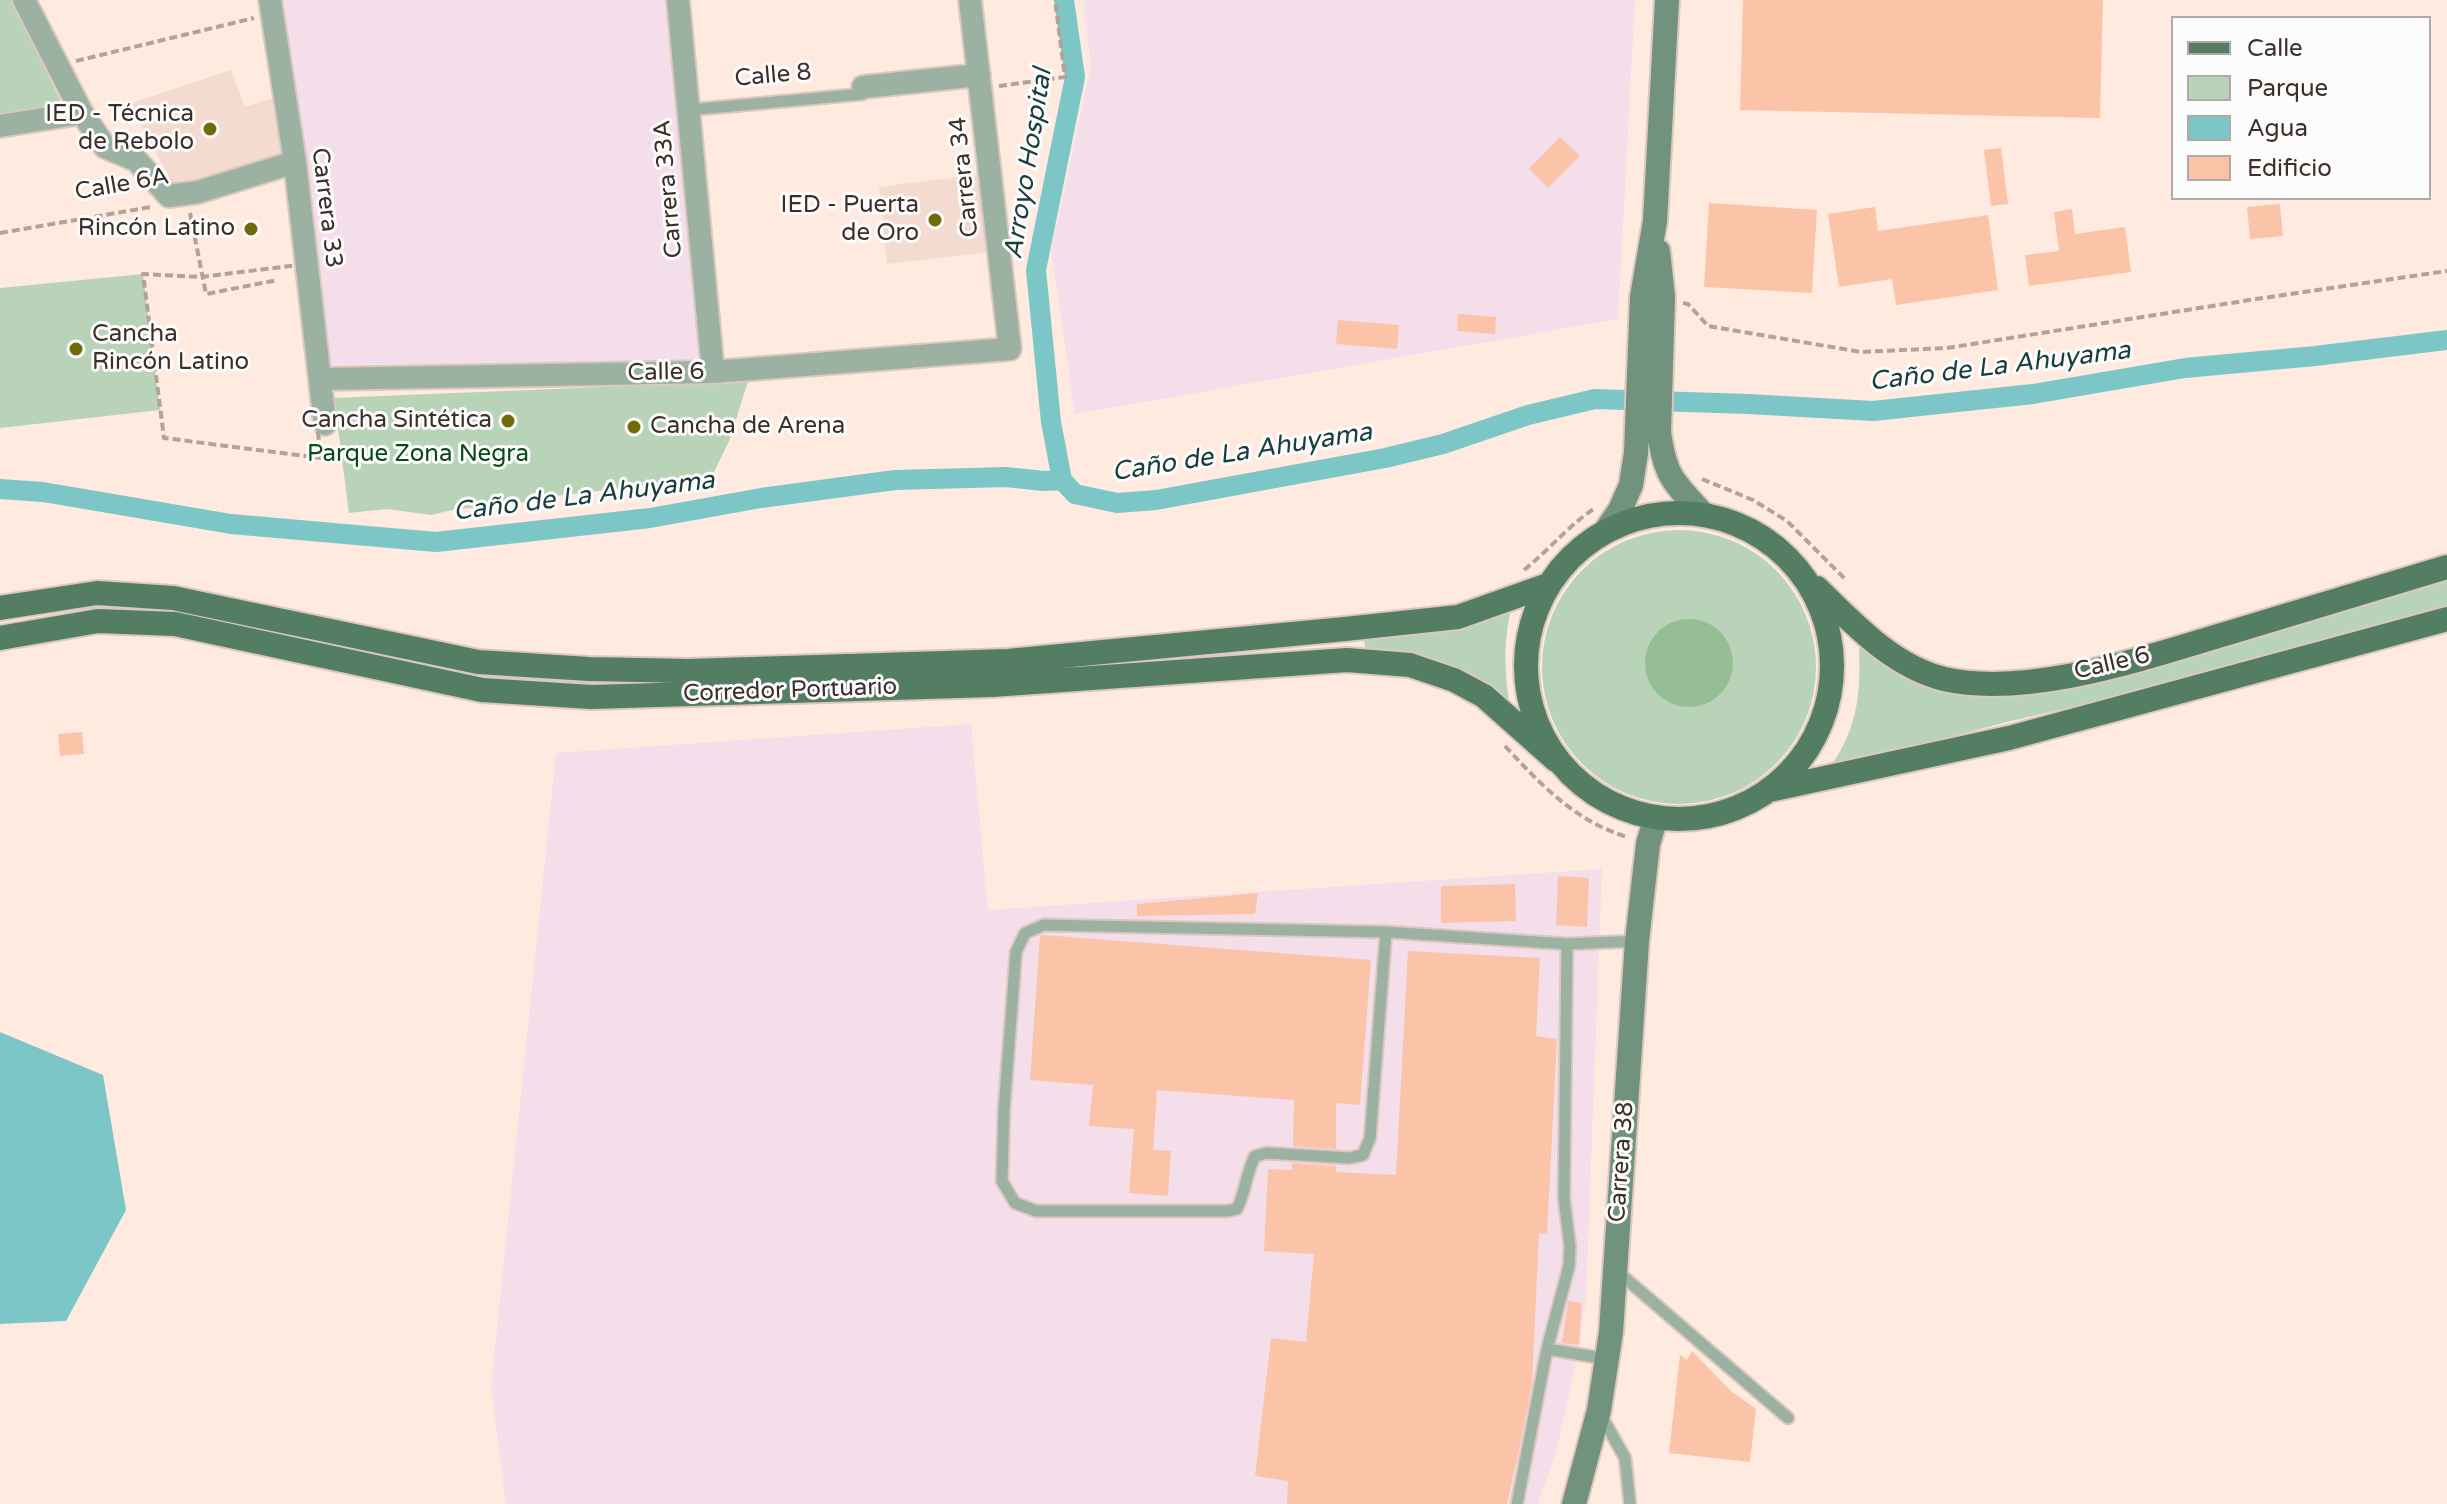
<!DOCTYPE html>
<meta charset="utf-8">
<style>
body{margin:0}
#map{position:relative;width:2447px;height:1504px;overflow:hidden;background:#ffeae0;font-family:"Varela Round",sans-serif}
canvas{display:block}
.legend{position:absolute;left:2171px;top:16px;width:260px;height:184px;box-sizing:border-box;background:#fcfcfc;border:2px solid #afaaa8;margin:0;padding:10px 14px;list-style:none;font-size:24px;color:#3c2f29}
.legend li{display:flex;align-items:center;gap:16px;height:40px}
.legend b{width:40px;border:2px solid #afaaa8}
</style>
<div id="map">
<canvas width="2447" height="1504"></canvas>
<ul class="legend">
<li><b style="height:10px;background:#537e64"></b>Calle</li>
<li><b style="height:22px;background:#b8d3b8"></b>Parque</li>
<li><b style="height:22px;background:#7dc6c7"></b>Agua</li>
<li><b style="height:22px;background:#fbc4a8"></b>Edificio</li>
</ul>
</div>
<script>
const g = document.querySelector('canvas').getContext('2d');
g.lineJoin = 'round';
function fill(path, color) { g.fillStyle = color; g.fill(path, 'evenodd'); }
function strokePath(path, color, width, dash) { g.strokeStyle = color; g.lineWidth = width; g.lineCap = dash ? 'butt' : 'round'; g.setLineDash(dash || []); g.stroke(path); }
function label(font, color, halo, rows, align = 'center') {
  g.font = font + ' "Varela Round",sans-serif'; g.lineWidth = 6; g.setLineDash([]); g.textBaseline = 'middle'; g.strokeStyle = halo; g.fillStyle = color; for (const [text, x, y, turn = 0] of rows) {
    g.save(); g.translate(x, y); g.rotate((+turn || 0) * Math.PI / 180); g.textAlign = isNaN(turn) ? turn : align; if (halo) g.strokeText(text, 0, 0); g.fillText(text, 0, 0); g.restore();
  }
}
fill(new Path2D(`
 M283,0h385l34,361 -373,4 -16,-165 -26,-158z
 M1083,0h552l-17,319 -543,95 -24,-163 40,-186z
 M971,724l17,186 614,-41 -16,430 -8,55 -22,98 -18,52h-1032l-15,-118 65,-633z`), '#f4deea');
fill(new Path2D(`
 M231,70l14,37 27,-9 11,58 -106,35 -48,-87z
 M982,174l8,78 -103,12 -8,-77z`), '#f4dbcf');
fill(new Path2D(`
 M0,0h11l53,108 -64,9z
 M143,274l17,136 -160,18v-140z
 M748,381l-18,58 -21,43h-32l-122,14 -47,9 -52,4 -25,6 -44,-6 -38,4 -15,-115z
 M1542 667a137 137 0 1 1 274 0a137 137 0 1 1-274 0Z
 M2447,574v34l-185,54 -259,61 -174,46c29,-41 32,-75 30,-124l42,31 28,11 37,6 182,-27 105,-28z
 M1511,608c-7,33 -7,60 -2,93 -48,-32 -84,-50 -143,-51l-2,-9 80,-10z`), '#b8d3b8');
fill(new Path2D(`
 M1645 663a44 44 0 1 1 88 0a44 44 0 1 1-88 0Z`), '#95be95');
fill(new Path2D(`
 M0,1032l103,43 23,135 -60,111 -66,3z`), '#7dc6c7');
strokePath(new Path2D(`
 M1062,480l-11,-58 -15,-152 39,-193 -11,-77
 M0,489l43,3 188,32 205,18 214,-24 111,-20 134,-18 111,-3 38,4 18,-1 13,14 42,9 39,-3 229,-42 58,-14 85,-29 67,-16 153,5 125,7 160,-17 152,-26 130,-12 132,-16`), '#7dc6c7', 20);
fill(new Path2D(`
 M1743,0h360l-3,118 -360,-8z
 M1560,137l20,19 -32,32 -19,-19z
 M2001,148l7,56 -17,2 -7,-56z
 M1709,203l108,7 -5,83 -108,-6z
 M2280,204l3,32 -33,3 -3,-32z
 M1875,207l3,24 110,-16 10,75 -102,15 -4,-26 -53,8 -11,-73z
 M2072,209l3,25 50,-7 6,45 -102,14 -4,-31 34,-4 -5,-39z
 M1458,314l38,3 -1,17 -38,-3z
 M1338,320l61,5 -2,24 -61,-5z
 M82,732l2,22 -24,2 -2,-22z
 M1558,876l31,2 -2,49 -31,-2z
 M1515,884l1,37 -75,2v-37z
 M1258,893l-3,21 -118,2v-12z
 M1043,935l328,25 -11,145 -24,-2v46l-43,-3 1,-46 -137,-10 -4,60 18,1 -3,45 -39,-3 5,-64 -45,-3 4,-41 -63,-5 10,-144z
 M1408,951l132,7 -4,78 21,3 -10,195 -8,-1 -7,151 -13,66 -12,54h-220l1,-23 -33,-5 16,-138 35,4 8,-88 -50,-3 4,-82 24,1v-7l44,3v6l60,3z
 M1568,1301l14,2 -3,42 -17,-2z
 M1692,1351l39,40 25,18 -6,53 -81,-9 11,-98 7,5z`), '#fbc4a8');
const lane = new Path2D(`
 M688,110l175,-16
 M1386,932l-342,-7 -19,8 -9,19 -12,158 -2,71 13,22 21,8h191l10,-2c9,-18 9,-36 18,-53l12,-3 82,5 14,-3 7,-17 16,-206 181,12
 M1618,1272l170,146
 M1547,1349l60,10
 M1601,1415l24,43 5,46
 M1517,1504l30,-155 22,-83 1,-19 -6,-49 3,-254 70,-3`);
const street = new Path2D(`
 M24,0l58,113 23,34 31,13 33,36 29,-4 97,-30
 M270,0l25,162 30,262
 M678,0l35,372
 M863,87l116,-12
 M0,126l82,-13
 M321,379l392,-7 297,-23 -40,-349`);
const secondary = new Path2D(`
 M1658,251l5,46 -4,135c6,44 14,50 43,81
 M1607,529l13,-19 11,-25 5,-32 6,-156 13,-76 12,-221
 M1574,1504l25,-94 12,-78 26,-391 11,-97 8,-27`);
const primary = new Path2D(`
 M1526 666a153 153 0 1 1 306 0a153 153 0 1 1-306 0Z
 M1817,588c37,36 75,78 127,91 84,19 200,-21 281,-45 74,-22 148,-45 222,-67
 M0,608l97,-15 76,5 305,64 111,7 99,2 320,-10 337,-32 113,-12 90,-32
 M0,638l98,-17 77,3 307,66 109,7 401,-12 355,-25 63,5 44,15 30,16 72,64
 M1774,789l235,-51 438,-119`);
strokePath(lane, '#dcc8bf', 15);
strokePath(street, '#dcc8bf', 26);
strokePath(secondary, '#dcc8bf', 28);
strokePath(primary, '#dcc8bf', 28);
strokePath(new Path2D(`
 M76,61l178,-43
 M999,86l66,-9 -10,-77
 M190,213l16,81 72,-14
 M0,233l151,-26
 M298,265l23,193 -157,-20 -21,-164 58,3z
 M1683,303l5,1 20,22 153,26 86,-4 309,-49 191,-28
 M1702,479l51,21 34,21 58,58
 M1524,570c25,-20 44,-44 71,-62
 M1505,746c36,39 70,75 122,91`), '#b4a29a', 4, [8, 4]);
strokePath(lane, '#9bb2a3', 11);
strokePath(street, '#9bb2a3', 22);
strokePath(secondary, '#71937e', 24);
strokePath(primary, '#537e64', 24);
for (const [x, y, r, color] of [
 [210,129,8,"#6f6b08"],
 [935,220,8,"#6f6b08"],
 [251,229,8,"#6f6b08"],
 [76,349,8,"#6f6b08"],
 [508,421,8,"#6f6b08"],
 [634,427,8,"#6f6b08"]
]) { const dot = new Path2D(); dot.arc(x, y, r, 0, 2 * Math.PI); g.fillStyle = color; g.fill(dot); strokePath(dot, '#fcfcfc', 3); }
label('24px', '#3c2f29', '#fcfcfc', [
 ["Calle 8",773,76,-5],
 ["Carrera 34",965,177,-96],
 ["Calle 6A",122,185,-10],
 ["Carrera 33A",669,189,-95],
 ["Carrera 33",326,208,83],
 ["Calle 6",666,373,-1],
 ["Calle 6",2112,664,-13],
 ["Corredor Portuario",790,691,-2],
 ["Carrera 38",1622,1162,-86]
]);
label('24px', '#3c2f29', '#fcfcfc', [
 ["IED - Técnica",194,115],
 ["de Rebolo",194,143],
 ["IED - Puerta",919,206],
 ["de Oro",919,234],
 ["Rincón Latino",235,229],
 ["Cancha",92,335,"left"],
 ["Rincón Latino",92,363,"left"],
 ["Cancha Sintética",492,421],
 ["Cancha de Arena",650,427,"left"]
], 'right');
label('24px', '#0c4a15', '#fcfcfc', [
 ["Parque Zona Negra",418,455]
]);
label('italic 26px', '#193d3d', '#fcfcfc', [
 ["Arroyo Hospital",1029,164,-81],
 ["Caño de La Ahuyama",2000,367,-7],
 ["Caño de La Ahuyama",1242,453,-9],
 ["Caño de La Ahuyama",584,497,-7]
]);
</script>
